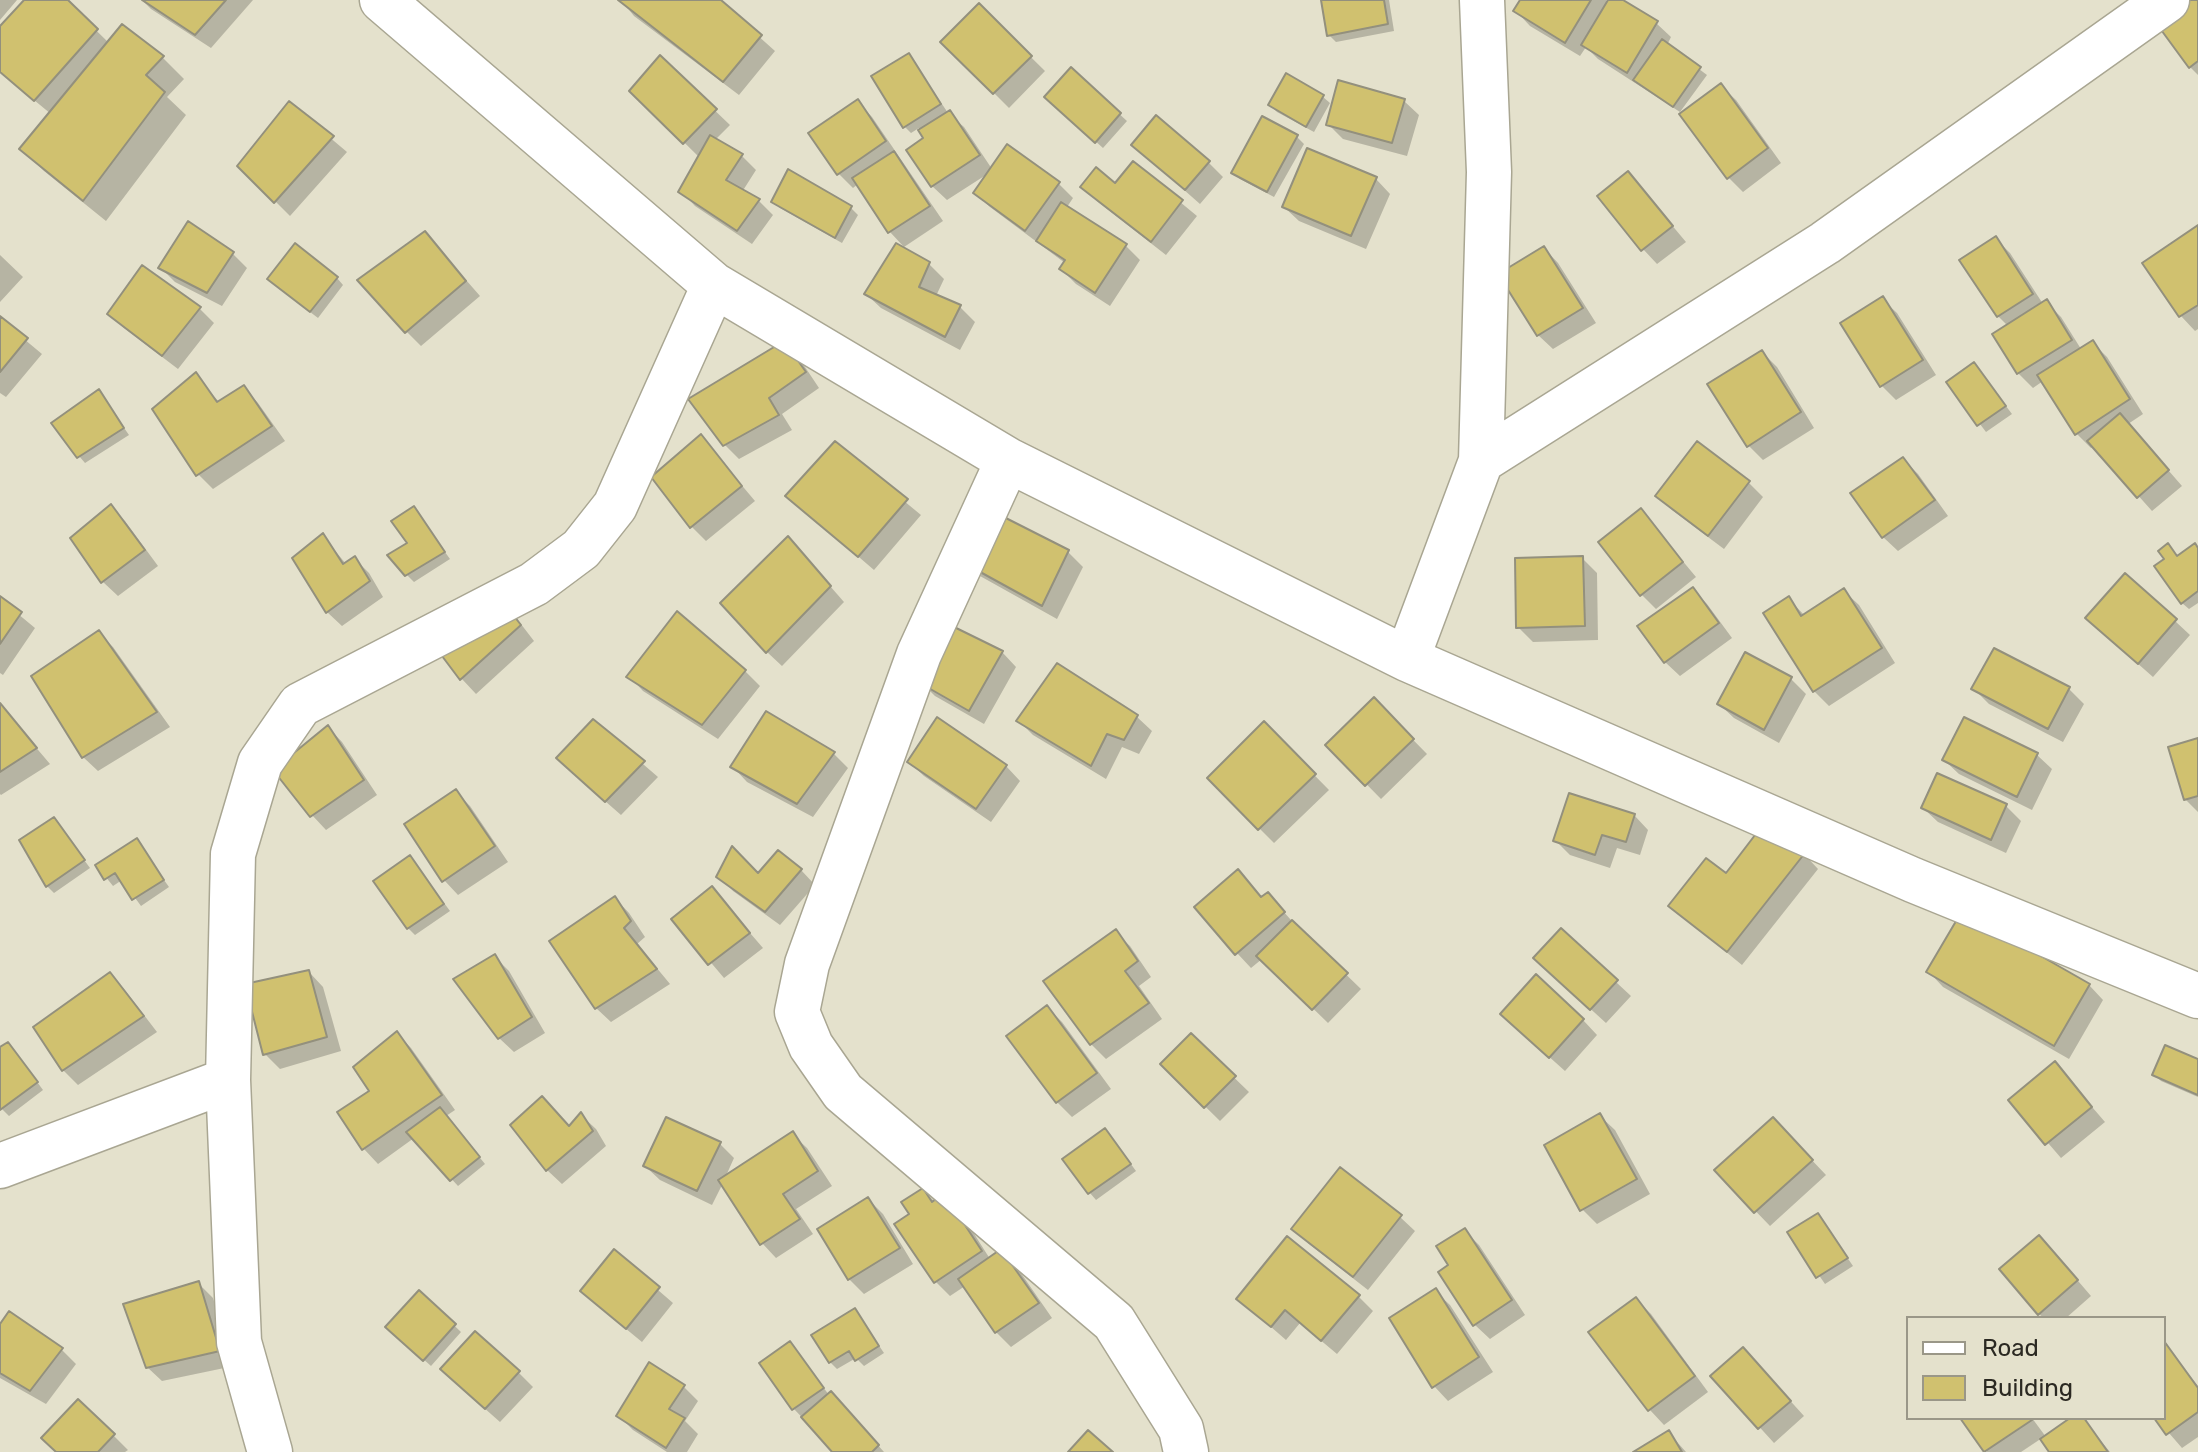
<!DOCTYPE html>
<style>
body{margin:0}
#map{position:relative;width:2198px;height:1452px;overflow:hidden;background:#e4e1cc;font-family:Rubik,sans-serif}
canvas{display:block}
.legend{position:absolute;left:1906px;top:1316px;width:260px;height:104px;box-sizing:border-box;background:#e4e1cc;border:2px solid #9a9788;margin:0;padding:10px 14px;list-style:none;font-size:24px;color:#2b2922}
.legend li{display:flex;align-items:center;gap:16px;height:40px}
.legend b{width:40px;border:2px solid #9a9788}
</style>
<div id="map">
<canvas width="2198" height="1452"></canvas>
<ul class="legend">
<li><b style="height:10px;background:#fff"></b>Road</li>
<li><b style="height:22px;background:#d0c16f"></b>Building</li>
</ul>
</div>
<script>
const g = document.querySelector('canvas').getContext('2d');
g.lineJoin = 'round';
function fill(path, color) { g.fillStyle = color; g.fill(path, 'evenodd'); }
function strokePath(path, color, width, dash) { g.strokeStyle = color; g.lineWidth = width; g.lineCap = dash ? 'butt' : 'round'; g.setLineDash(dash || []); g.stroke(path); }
fill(new Path2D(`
 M0,0h17l-17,20z
 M27,0h38l44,43 13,-16 41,31 21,21 -17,18 19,18 -80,106 -62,-50 -22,-22 29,-35 -51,-42v-43z
 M142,0h111l-42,48 -60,-39z
 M621,0h97l57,51 -36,44 -105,-79z
 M1323,0h66l5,31 -58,11 -7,-7z
 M1522,0h84l3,3 2,-3h8l37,23 15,14 -4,8 40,30 -27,37 -82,-53 -12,-12 -6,9 -50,-30 -14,-15z
 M2198,0v75l-8,-8z
 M979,6l66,65 -36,37 -66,-66z
 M909,55l39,58 16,14 28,42 67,15 14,14 -6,9 58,38 15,15 -30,46 -34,-22 -15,-15 4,-6 -75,-56 -15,-14 14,-20 -42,27 -15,-14 -6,-48 -7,-10 -8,5 -7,-7z
 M660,58l70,67 -15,15 26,15 15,15 -14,22 17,9 14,14 -21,29 -57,-38 -14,-15 19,-33 -68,-67z
 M1071,70l56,51 -24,27 -49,-44z
 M1721,86l15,14 45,63 -38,29 -15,-15z
 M1323,97l7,6 -16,29 -37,-20 -7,-7z
 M1404,101l15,14 -12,41 -64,-17 -15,-15z
 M858,102l14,15 71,104 -39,26 -14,-15 -32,-48 -5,4 -15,-15z
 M289,103l58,49 -57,64 -50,-50z
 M1263,119l34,18 7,7 -30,53 -34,-18 -6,-6z
 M1133,145l75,17 15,15 -23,27z
 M1134,164l63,52 -31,39 -68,-53 -15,-15 33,-1z
 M1628,173l58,69 -29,22 -14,-15z
 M1376,179l14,15 -24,55 -67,-28 -15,-14z
 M773,201l78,7 7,7 -16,28 -62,-35z
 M2198,227v102l-3,2 -14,-15 -36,-53z
 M425,233l55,63 -59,50 -15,-15z
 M1996,239l14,14 33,51 3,-2 15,15 20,32 11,-7 15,15 36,57 -15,10 54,62 -30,25 -58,-65 -3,2 -15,-15 -33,-52 -10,7 -15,-15 -10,-47 -10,-10z
 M897,246l32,18 15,15 -8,17 24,11 15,15 -15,28 -79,-42 -15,-14z
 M1544,248l14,15 38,60 -43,26 -15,-14z
 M233,254l14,14 -25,38 -47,-24 -14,-14z
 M0,255l23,22 -23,25z
 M142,268l58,41 14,14 -36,46 -54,-41 -15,-14z
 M337,278l6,7 -25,33 -42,-32z
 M1882,299l15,14 39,62 -40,25 -14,-14z
 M0,319l42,35 -36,43 -6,-4z
 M1762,352l15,15 37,61 -51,32 -15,-15z
 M799,358l20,30 -37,26 10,16 -53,29 -15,-15z
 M1974,364l38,50 -26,18 -38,-50z
 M195,375l25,28 24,-15 14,15 27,38 -72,48 -15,-15z
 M99,392l30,43 -44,28 -6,-7z
 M701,437l54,64 -49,40 -14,-14 -38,-50z
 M835,444l86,71 -47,55 -86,-74z
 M1903,459l15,15 30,42 -50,35 -15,-14z
 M1748,482l15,15 -39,52 -52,-39 -15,-14z
 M111,507l14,14 33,45 -40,30 -15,-14 -30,-44z
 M414,509l36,50 -36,23 -7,-7z
 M1641,511l55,66 -40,32 -15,-15z
 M323,536l23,28 9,-5 14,14 14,24 -41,29 -15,-14z
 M788,538l56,64 -62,64 -15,-14z
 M2198,550v53l-9,6 -7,-6 -15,-43 8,-7 3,5z
 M1068,552l15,15 -26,52 -77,-43 -15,-14z
 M1582,558l15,15 1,67 -65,2 -15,-15z
 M1692,589l15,15 25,34 -52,38 -15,-14z
 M1844,591l15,14 36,58 -66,43 -15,-15 -25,-92 16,17z
 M0,599l35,29 -32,47 -3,-2z
 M504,602l30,39 -58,53 -14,-15 -33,-43z
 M2175,621l15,14 -37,42 -50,-44z
 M99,633l14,14 57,80 -72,44 -15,-14z
 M1994,650l75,39 15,15 -21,38 -74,-38 -15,-15z
 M1002,652l14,15 -32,57 -49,-28 -15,-15z
 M1746,654l45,25 15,15 -27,49 -45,-25 -15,-14z
 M1057,666l80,51 15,14 -13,23 -17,-7 -16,32 -73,-44 -14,-14z
 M745,671l15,15 -42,53 -75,-48 -14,-15z
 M1374,700l53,54 -46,45 -53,-54z
 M0,705l50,59 -49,31 -1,-1z
 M593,721l65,56 -37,38 -48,-42z
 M1264,724l65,66 -55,53 -65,-65z
 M328,727l14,15 35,53 -51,35 -14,-15z
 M2198,740v72l-13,-13z
 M834,754l14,14 -35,49 -66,-35 -14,-15z
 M2037,755l15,14 -20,41 -73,-36 -15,-14z
 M909,762l97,4 14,15 -29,41 -67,-46z
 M456,792l14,14 38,56 -50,33 -14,-15z
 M2006,806l15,15 -15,32 -68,-31 -15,-14z
 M1634,815l14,15 -8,25 -23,-7 -7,20 -40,-13 -14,-14z
 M54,819l36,49 -36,25 -7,-7 -26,-46z
 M136,841l33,46 -28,19 -19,-26 -9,6 -16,-20z
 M1804,854l14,15 -76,96 -72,-59 56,-30z
 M410,857l40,54 -35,24 -7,-7z
 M801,870l14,15 -35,40 -47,-34 -14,-15h39z
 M712,889l51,59 -39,30 -50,-59z
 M1268,894l30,34 63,61 -33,34 -66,-64 -11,9 -14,-15 25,-54z
 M615,898l14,15 16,24 -8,7 33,40 -59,38 -15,-14z
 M1561,931l70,65 -25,27 -56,-51z
 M1115,932l15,14 21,31 -12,9 23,33 -56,40 -15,-15z
 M495,957l14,14 36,62 -31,19 -15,-14z
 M309,972l14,15 18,64 -61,18 -15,-15z
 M1929,972l160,13 14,15 -34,59 -126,-72z
 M110,975l14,14 33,43 -79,53 -15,-15z
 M1047,1007l15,15 49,67 -39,28 -15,-15z
 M1583,1020l14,15 -32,36 -48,-43z
 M397,1033l14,15 44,62 -9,6 39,48 -27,22 -44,-48 -36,26 -14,-15 -25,-36 33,-21z
 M1191,1036l58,56 -29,29 -58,-57z
 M0,1050l15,2 28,38 -34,26 -9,-9z
 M2198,1061v36l-37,-16 -7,-7z
 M2055,1064l50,58 -44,36 -50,-58z
 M581,1115l15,14 10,17 -44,38 -15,-14 23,-42z
 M1600,1116l15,14 35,64 -53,30 -15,-15z
 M792,1134l15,14 25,38 -36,23 17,25 -37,24 -14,-15 -39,-60 -11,22 -52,-25 -15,-14 75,-22 14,14 -9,20z
 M1787,1134l39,41 -56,51 -53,-55z
 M1111,1137l25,34 -40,29 -6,-7z
 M923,1190l12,12 24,8 31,49 11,-8 15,15 36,52 -41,29 -15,-15 -31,-46 -15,10 -15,-15 -23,-66z
 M868,1199l15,15 30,50 -49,30 -15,-15z
 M1818,1215l35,51 -28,18 -35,-51z
 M1400,1217l15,14 -47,59 -59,-46 -15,-15z
 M1464,1230l15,15 46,70 -35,24 -15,-14 -24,-59z
 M614,1252l59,51 -31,39 -45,-37z
 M2054,1253l37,43 -25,22h-22l-5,-4z
 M198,1283l15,15 21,68 -72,15 -15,-14z
 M1435,1291l15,14 43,67 -45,29 -14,-15z
 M419,1292l42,40 -30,34 -36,-32z
 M1358,1296l15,15 -36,43 -37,-31 -14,17 -47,-41z
 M1636,1299l15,15 57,78 -44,33 -14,-15 -59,-78z
 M855,1310l29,43 -20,13 -8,-8 -19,11 -7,-7z
 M0,1327l61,22 15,15 -30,40 -46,-26z
 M790,1343l39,52 16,13 39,44h-49l-41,-43 -32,-45z
 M2164,1344l34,42v51l-16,11 -26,-30h8z
 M1757,1364l47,52 -30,27 -61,-67z
 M518,1372l15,15 -33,35 -43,-38z
 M684,1387l14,14 -13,20 13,13 -11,18h-20l-34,-22 -14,-14z
 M1962,1418h70l14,19 28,-19h8l28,34h-58l-10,-14 -21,14h-34z
 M1669,1433l17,19h-49z
 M113,1435l15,15 -3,2h-67z`), '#0003');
const building = new Path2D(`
 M24,0h44l30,29 -64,72 -34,-29v-46z
 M142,0h84l-31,35z
 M618,0h103l41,35 -39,47z
 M1321,0h63l4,24 -61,12z
 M1520,0h71l-26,43 -52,-32z
 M1608,0h15l35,21 -31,52 -46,-28z
 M2165,0h33v61l-9,7 -41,-56z
 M979,3l53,53 -39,38 -53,-52z
 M122,24l42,32 -18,19 19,17 -82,109 -64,-52z
 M1662,39l39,28 -28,40 -40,-27z
 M909,53l32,51 -38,24 -32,-52z
 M660,55l57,54 -34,35 -54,-53z
 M1071,67l50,46 -26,30 -51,-46z
 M1286,73l38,22 -18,32 -38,-22z
 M1338,80l67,19 -13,44 -66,-18z
 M1721,83l47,65 -41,31 -48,-65z
 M858,99l28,42 -49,34 -29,-42z
 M289,101l45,35 -60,67 -37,-37z
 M950,110l30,45 -49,32 -25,-37 17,-12 -5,-8z
 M1156,115l54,46 -25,29 -54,-45z
 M1262,116l36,19 -31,57 -36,-19z
 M710,135l33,19 -17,26 34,19 -23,32 -59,-39z
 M1007,144l53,38 -35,49 -52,-38z
 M1307,148l70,29 -26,59 -69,-29z
 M894,151l36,55 -42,27 -36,-55z
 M1133,161l50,39 -32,42 -71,-55 16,-20 19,16z
 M788,169l64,37 -17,32 -64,-36z
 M1628,171l45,55 -32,25 -44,-55z
 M1061,202l66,42 -32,49 -36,-24 6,-9 -29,-19z
 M188,221l46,31 -27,41 -49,-25z
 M2198,225v80l-19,12 -37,-54z
 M425,231l41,50 -61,52 -48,-53z
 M1996,236l37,58 -36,23 -38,-57z
 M295,243l43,34 -28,35 -43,-33z
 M896,243l34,19 -11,25 42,18 -16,32 -81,-43z
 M1544,246l39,62 -46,28 -39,-62z
 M142,265l59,42 -39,49 -55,-42z
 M1883,296l40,64 -43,27 -40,-64z
 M2047,299l25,41 -55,34 -25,-40z
 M0,316l28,22 -28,34z
 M2093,340l37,59 -55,36 -38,-60z
 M784,341l22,31 -37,26 10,17 -56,31 -35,-47z
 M1762,350l39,62 -54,35 -40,-63z
 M1974,362l32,44 -29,20 -31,-44z
 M196,372l21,30 27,-17 28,41 -76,50 -44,-67z
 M99,389l25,39 -47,30 -26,-35z
 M2120,413l49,57 -32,28 -50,-57z
 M701,434l41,52 -52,42 -39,-51z
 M835,441l73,58 -50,58 -73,-61z
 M1697,441l53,40 -42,55 -53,-40z
 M1903,457l32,43 -53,38 -32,-45z
 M111,504l34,46 -44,33 -31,-45z
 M414,506l31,46 -40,24 -18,-21 20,-12 -16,-22z
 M1641,508l42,54 -43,34 -42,-54z
 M988,509l81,41 -27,56 -80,-44z
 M323,533l20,31 12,-8 15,25 -44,32 -34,-55z
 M788,536l43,50 -65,67 -46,-50z
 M2168,543l9,13 18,-13 3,5v43l-17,13 -27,-38 10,-7 -6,-8z
 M1583,556l2,70 -69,2 -1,-70z
 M2125,573l52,46 -39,45 -53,-46z
 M490,585l31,40 -61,55 -33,-44z
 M1693,587l26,36 -55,40 -27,-37z
 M1844,588l38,60 -69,44 -50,-79 26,-17 12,20z
 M0,596l22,16 -22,32z
 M677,611l69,59 -44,55 -76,-48z
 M946,623l57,28 -34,60 -51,-29z
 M99,630l58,82 -75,46 -51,-82z
 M1994,648l76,39 -22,42 -77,-40z
 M1745,652l47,25 -28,53 -47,-26z
 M1057,663l81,52 -14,25 -17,-6 -16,32 -75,-45z
 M1374,697l40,42 -49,47 -40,-41z
 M0,703l37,45 -37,24z
 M766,711l69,41 -38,52 -67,-37z
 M937,717l70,48 -31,44 -69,-47z
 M1964,717l74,36 -21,44 -75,-37z
 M593,719l52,42 -40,41 -49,-44z
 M1264,721l52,53 -58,56 -51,-52z
 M328,725l36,55 -54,37 -37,-47z
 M2198,738v58l-14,4 -16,-53z
 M1937,773l70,31 -16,36 -70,-32z
 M456,789l39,57 -53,36 -38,-58z
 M1569,793l66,21 -9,28 -24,-7 -7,20 -42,-14z
 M54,817l31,43 -39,27 -27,-47z
 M1765,822l40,31 -78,99 -59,-46 38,-48 20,15z
 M137,838l27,42 -32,20 -17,-27 -11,7 -9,-15z
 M732,846l26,27 20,-23 24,19 -37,43 -49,-35z
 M410,855l34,49 -37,25 -34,-48z
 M1238,869l23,28 7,-5 17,20 -50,43 -41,-48z
 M712,886l38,47 -42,32 -37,-46z
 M615,896l16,25 -7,7 33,41 -62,40 -46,-68z
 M1962,911l128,73 -36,62 -128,-74z
 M1292,920l56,53 -36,37 -56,-54z
 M1561,928l57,52 -28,30 -57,-52z
 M1116,929l22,32 -13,10 24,32 -59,42 -47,-64z
 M495,954l37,63 -34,22 -45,-60z
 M309,970l18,67 -64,18 -18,-71z
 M110,972l34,44 -82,55 -29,-44z
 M1536,974l48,45 -35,39 -49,-44z
 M1047,1005l50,68 -41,30 -50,-67z
 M397,1031l45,64 -80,55 -25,-38 32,-21 -16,-24z
 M1191,1033l45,43 -32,32 -44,-44z
 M8,1042l30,40 -38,28v-63z
 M2165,1045l33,14v36l-46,-20z
 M2055,1061l37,46 -47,38 -37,-45z
 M542,1096l27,30 12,-14 12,19 -47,40 -36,-46z
 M440,1107l40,50 -30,24 -44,-49z
 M1600,1113l37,66 -57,32 -36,-66z
 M666,1117l55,25 -24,49 -54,-25z
 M1773,1117l40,43 -59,53 -40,-43z
 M1105,1128l26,36 -43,30 -26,-35z
 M793,1131l25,40 -35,23 17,25 -40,26 -42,-65z
 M1340,1167l62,48 -49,62 -62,-48z
 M923,1188l9,14 12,-9 38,58 -48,32 -40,-59 15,-10 -8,-12z
 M868,1197l32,51 -52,32 -31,-51z
 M1818,1213l30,45 -32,20 -29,-46z
 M1465,1228l47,72 -39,26 -35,-54 10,-7 -12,-19z
 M2039,1235l39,45 -40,35 -39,-46z
 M1287,1236l73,59 -39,46 -36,-31 -14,17 -35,-28z
 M614,1249l46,38 -34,42 -46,-38z
 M1001,1249l38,54 -44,30 -37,-54z
 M199,1281l21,70 -74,17 -23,-64z
 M1436,1288l43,69 -47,31 -43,-70z
 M419,1290l37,34 -33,37 -38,-34z
 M1636,1297l59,79 -47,35 -60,-79z
 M855,1308l24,38 -24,15 -6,-10 -20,12 -18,-28z
 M9,1311l54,37 -33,43 -30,-18v-49z
 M475,1331l45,40 -35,38 -45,-40z
 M790,1341l34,47 -32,22 -33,-47z
 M2164,1341l34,47v24l-32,23 -12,-17h10z
 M1743,1347l48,54 -33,28 -48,-53z
 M649,1362l36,23 -16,24 16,9 -19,30 -50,-32z
 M831,1391l48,54 -7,7h-40l-31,-35z
 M78,1399l37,35 -17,18h-42l-15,-14z
 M1960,1418h70l2,2 -48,32z
 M2070,1418h14l24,34h-59l-9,-13z
 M1088,1430l25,22h-45z
 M1669,1430l13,22h-49z`);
fill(building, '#d0c16f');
strokePath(building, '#93907d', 2);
const minor = new Path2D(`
 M382,0l332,285
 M1008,460l-89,194 -112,310 -10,48 14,34 32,46 271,230 67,107 5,23
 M1481,461l344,-218 342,-243
 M1407,659l74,-198 8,-289 -7,-172
 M0,1166l228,-86
 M270,1452l-31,-110 -11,-262 5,-226 27,-91 40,-58 234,-121 47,-35 34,-43 99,-221 294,175 399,199 506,221 285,116`);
strokePath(minor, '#a9a692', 47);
strokePath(minor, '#fff', 44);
</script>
